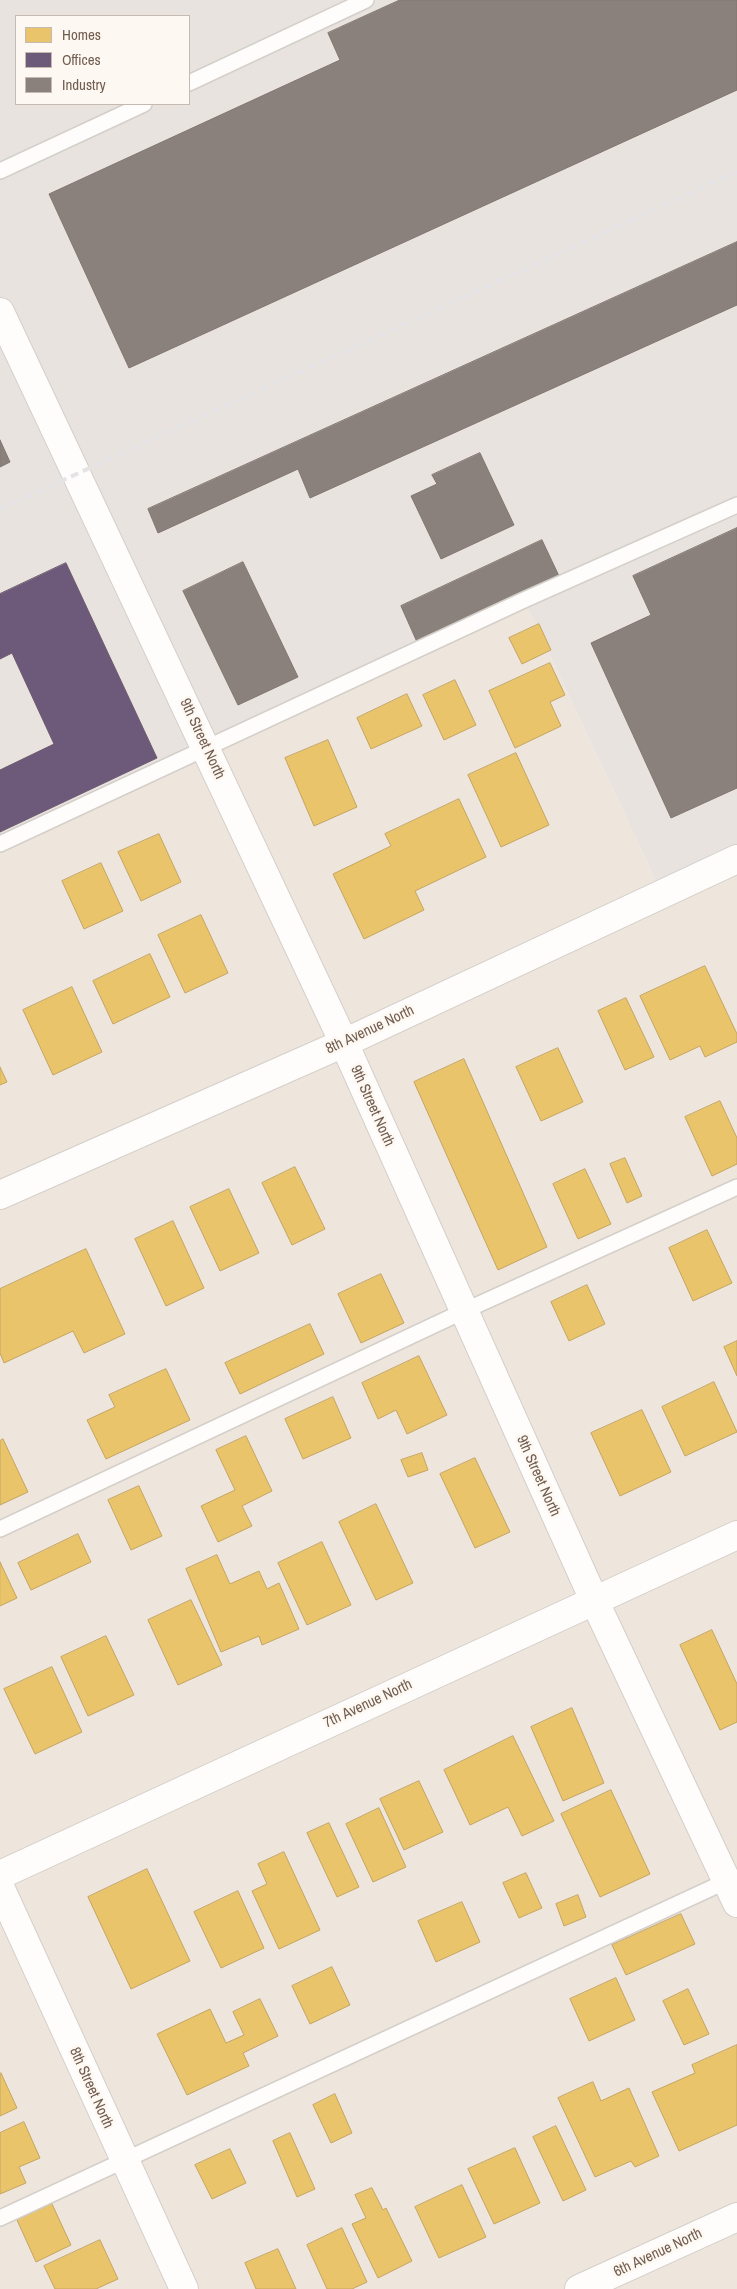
<!DOCTYPE html>
<style>
body{margin:0}
#map{position:relative;width:737px;height:2289px;overflow:hidden;background:#f6f3ee;font-family:"Archivo Narrow",sans-serif}
canvas{display:block}
.legend{position:absolute;left:15px;top:15px;width:175px;height:90px;box-sizing:border-box;background:#fdf8f1;border:1px solid #c5bab1;margin:0;padding:6px 9px;list-style:none;font-size:15px;color:#725d51}
.legend li{display:flex;align-items:center;gap:10px;height:25px}
.legend b{width:25px;border:1px solid #c5bab1}
</style>
<div id="map">
<canvas width="737" height="2289"></canvas>
<ul class="legend">
<li><b style="height:14px;background:#e9c46a"></b>Homes</li>
<li><b style="height:14px;background:#6d597a"></b>Offices</li>
<li><b style="height:14px;background:#8a817c"></b>Industry</li>
</ul>
</div>
<script>
const g = document.querySelector('canvas').getContext('2d');
g.lineJoin = 'round';
function fill(path, color) { g.fillStyle = color; g.fill(path, 'evenodd'); }
function strokePath(path, color, width, dash) { g.strokeStyle = color; g.lineWidth = width; g.lineCap = dash ? 'butt' : 'round'; g.setLineDash(dash || []); g.stroke(path); }
function label(font, color, halo, rows, align = 'center') {
  g.font = font + ' "Archivo Narrow",sans-serif'; g.lineWidth = 5; g.setLineDash([]); g.textBaseline = 'middle'; g.strokeStyle = halo; g.fillStyle = color; for (const [text, x, y, turn = 0] of rows) {
    g.save(); g.translate(x, y); g.rotate((+turn || 0) * Math.PI / 180); g.textAlign = isNaN(turn) ? turn : align; if (halo) g.strokeText(text, 0, 0); g.fillText(text, 0, 0); g.restore();
  }
}
fill(new Path2D(`
 M524,600l138,294 75,-35v1430h-737v-1445z`), '#eee6dd');
fill(new Path2D(`
 M0,0h737v859l-75,35 -138,-294 -524,244zM16,16h173v88h-173z`), '#e8e3df');
const homes = new Path2D(`
 M539,624l12,26 -29,14 -13,-26z
 M550,663l15,32 -15,7 11,24 -46,22 -26,-57z
 M455,680l21,45 -32,15 -21,-45z
 M407,694l15,32 -51,23 -14,-31z
 M328,740l29,67 -43,19 -29,-68z
 M516,753l33,72 -48,22 -33,-72z
 M459,799l27,58 -71,34 9,19 -60,29 -31,-65 58,-28 -6,-12z
 M159,834l22,48 -40,19 -23,-49z
 M101,863l22,48 -39,18 -22,-48z
 M201,915l27,58 -43,20 -27,-58z
 M150,954l20,43 -57,27 -20,-43z
 M705,966l32,68v8l-32,15 -5,-11 -30,14 -30,-64z
 M72,987l30,65 -49,23 -30,-65z
 M626,998l28,59 -29,13 -27,-59z
 M558,1048l25,54 -42,19 -25,-54z
 M464,1059l83,188 -49,23 -84,-188z
 M0,1067l7,15 -7,3z
 M720,1101l17,37v26l-25,12 -27,-59z
 M625,1158l17,38 -15,7 -17,-39z
 M295,1167l30,62 -33,16 -30,-62z
 M585,1169l26,55 -33,15 -25,-55z
 M229,1189l30,64 -39,18 -30,-64z
 M173,1221l31,67 -38,18 -31,-67z
 M707,1230l25,53 -39,18 -24,-53z
 M86,1249l39,85 -41,19 -11,-22 -69,32 -4,-10v-64z
 M381,1274l23,49 -43,20 -23,-49z
 M587,1285l18,39 -36,17 -18,-39z
 M310,1324l14,30 -84,40 -15,-31z
 M737,1341v35l-13,-29z
 M419,1356l28,59 -40,19 -11,-24 -18,9 -16,-36z
 M166,1369l24,51 -84,39 -19,-39 28,-13 -6,-12z
 M714,1382l23,50 -52,24 -23,-49z
 M333,1397l18,41 -48,21 -18,-40z
 M642,1410l29,62 -51,24 -29,-63z
 M246,1436l26,55 -30,15 10,20 -34,16 -17,-36 34,-16 -19,-40z
 M3,1439l25,53 -28,13v-64z
 M422,1453l6,17 -20,7 -7,-17z
 M475,1458l35,74 -35,16 -35,-74z
 M139,1486l23,50 -31,14 -23,-50z
 M376,1504l37,79 -37,17 -37,-78z
 M78,1534l13,28 -60,28 -13,-27z
 M322,1542l29,63 -44,20 -29,-62z
 M217,1555l13,29 29,-13 8,18 12,-6 20,46 -37,16 -3,-9 -38,16 -35,-83z
 M0,1562l17,36 -17,8z
 M191,1600l31,65 -44,20 -30,-65z
 M712,1630l25,54v38l-17,8 -40,-85z
 M106,1636l28,59 -46,21 -27,-59z
 M52,1667l30,65 -47,22 -31,-65z
 M572,1708l32,75 -41,18 -32,-74z
 M513,1736l41,85 -32,15 -14,-29 -38,18 -26,-55z
 M419,1781l24,51 -39,18 -24,-51z
 M611,1790l39,84 -50,23 -39,-83z
 M379,1808l27,59 -33,15 -27,-58z
 M329,1823l30,64 -22,10 -30,-64z
 M284,1852l36,78 -41,19 -27,-58 15,-7 -9,-20z
 M147,1869l43,92 -59,28 -43,-92z
 M526,1873l16,35 -23,10 -16,-35z
 M238,1891l26,57 -43,20 -27,-56z
 M578,1895l8,22 -22,9 -8,-22z
 M462,1902l18,40 -44,20 -18,-41z
 M681,1914l14,30 -69,31 -14,-30z
 M332,1967l18,38 -40,19 -18,-38z
 M616,1978l19,42 -46,21 -19,-42z
 M688,1989l21,45 -25,11 -21,-44z
 M260,1999l18,37 -35,17 6,13 -62,29 -30,-61 53,-25 16,34 18,-8 -11,-23z
 M737,2045v80l-58,26 -27,-59 43,-19 -3,-8z
 M1,2073l16,35 -17,8v-42z
 M593,2082l8,19 28,-13 30,68 -24,11 -4,-6 -36,16 -37,-79z
 M335,2094l17,39 -21,10 -18,-38z
 M24,2122l16,36 -21,9 7,16 -26,11v-61z
 M556,2126l30,64 -23,11 -30,-64z
 M290,2133l25,56 -18,8 -24,-56z
 M515,2148l25,55 -46,21 -26,-55z
 M230,2149l16,34 -34,16 -17,-34z
 M462,2185l24,52 -47,21 -24,-51z
 M372,2188l11,22 3,-2 26,53 -34,17 -26,-54 14,-6 -11,-23z
 M52,2204l19,41 -35,17 -19,-42z
 M342,2228l25,54 -15,7h-25l-20,-44z
 M100,2240l18,39 -22,10h-41l-11,-23z
 M278,2249l18,40h-40l-11,-26z`);
fill(homes, '#e9c46a');
strokePath(homes, '#c5a562', 1);
const offices = new Path2D(`
 M66,563l91,195 -157,74v-62l54,-26 -42,-91 -12,6v-65z`);
fill(offices, '#6d597a');
strokePath(offices, '#6e5a6e', 1);
const industry = new Path2D(`
 M400,0h337v90l-608,278 -80,-174 291,-134 -12,-27z
 M737,242v63l-427,193 -12,-29 -140,64 -10,-24z
 M0,440l10,22 -10,5z
 M480,453l34,72 -73,34 -30,-63 26,-12 -5,-9z
 M737,528v260l-66,30 -80,-175 60,-28 -18,-39z
 M542,540l17,36 -142,66 -16,-36z
 M243,562l55,115 -60,28 -55,-114z`);
fill(industry, '#8a817c');
strokePath(industry, '#83766f', 1);
const lane = new Path2D(`
 M189,83l177,-83
 M0,171l144,-67
 M0,844l524,-244 213,-95
 M0,1529l464,-218 273,-124
 M0,2218l731,-339`);
const street = new Path2D(`
 M0,1875l737,-340
 M0,1887l184,402
 M579,2289l158,-72`);
const secondary = new Path2D(`
 M0,312l344,731 250,557 143,303
 M0,1195l344,-152 393,-184`);
strokePath(lane, '#d4cfc9', 18);
strokePath(street, '#d4cfc9', 30);
strokePath(secondary, '#d4cfc9', 30);
strokePath(lane, '#fefdfc', 15);
strokePath(street, '#fefdfc', 28);
strokePath(secondary, '#fefdfc', 28);
strokePath(new Path2D(`
 M0,509l737,-337`), '#e5e3e6', 4, [8, 5]);
label('15px', '#725d51', '#fdf8f1', [
 ["9th Street North",202,739,65],
 ["8th Avenue North",370,1030,-25],
 ["9th Street North",372,1106,66],
 ["9th Street North",538,1476,66],
 ["7th Avenue North",368,1704,-25],
 ["8th Street North",91,2088,66],
 ["6th Avenue North",658,2253,-25]
]);
</script>
